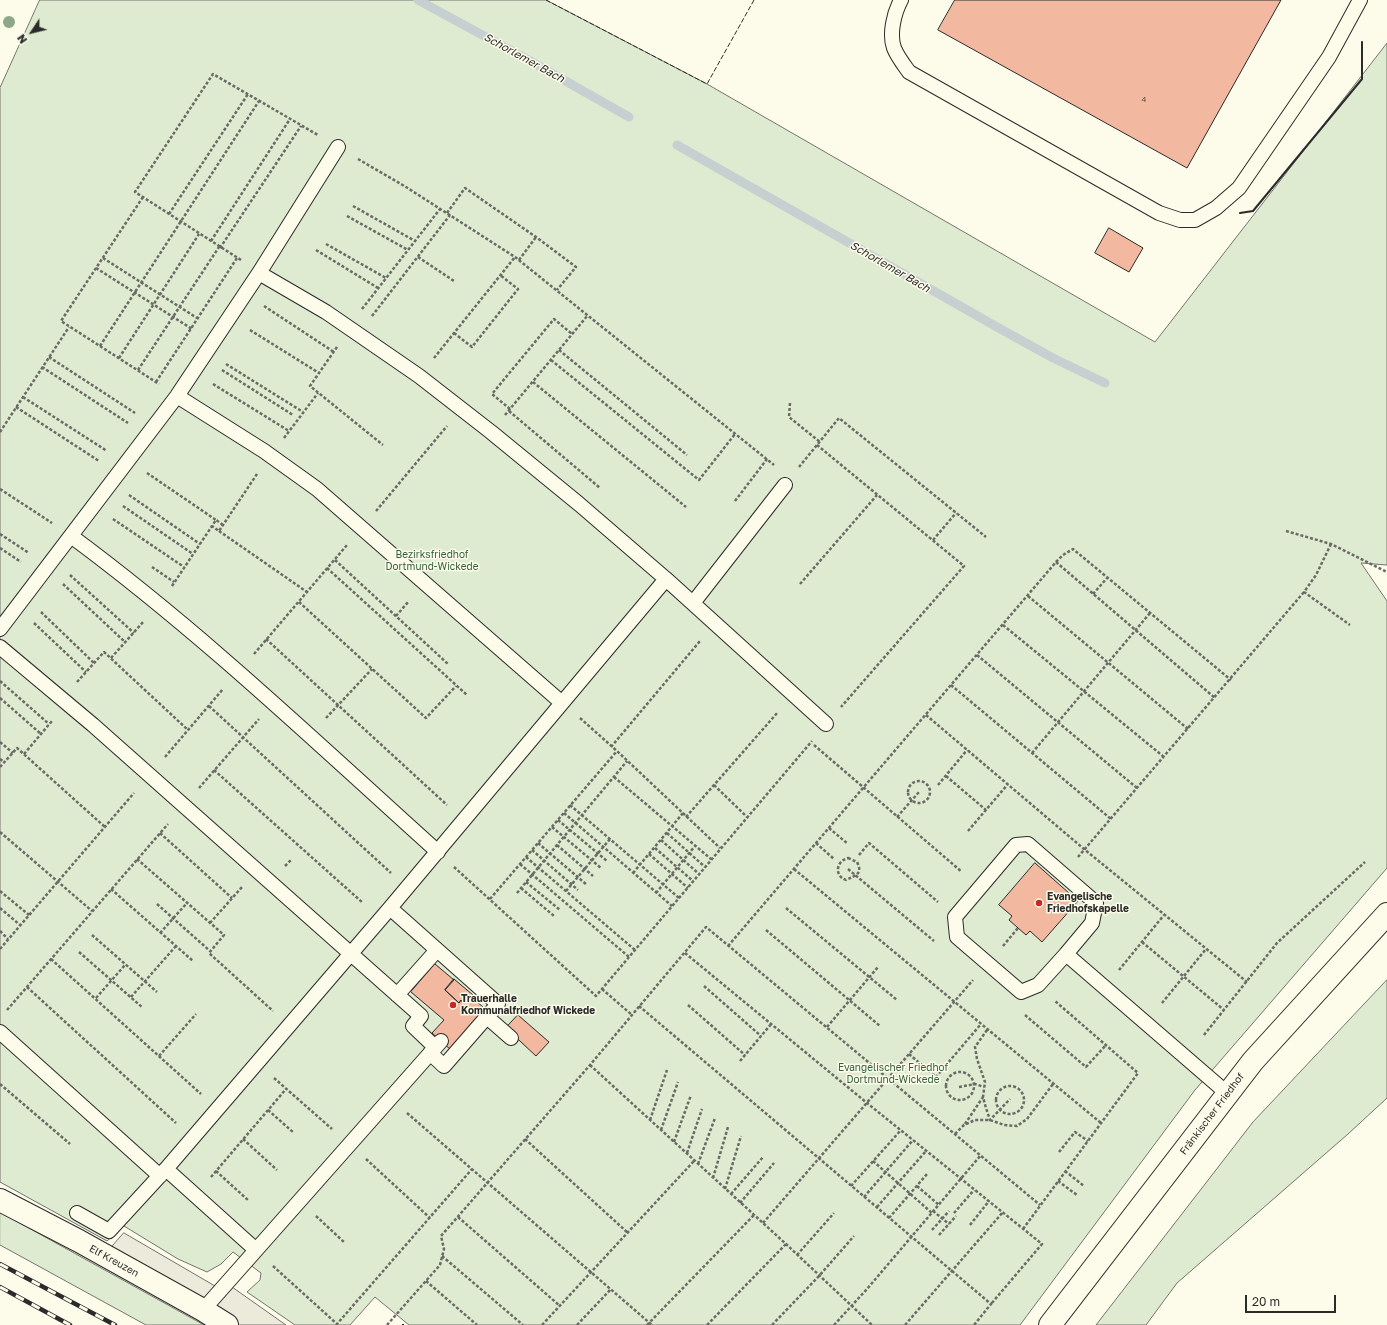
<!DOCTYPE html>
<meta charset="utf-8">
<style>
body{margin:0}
#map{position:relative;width:1387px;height:1325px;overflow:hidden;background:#fdfbea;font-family:"Golos Text",sans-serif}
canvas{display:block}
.north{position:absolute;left:12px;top:12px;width:40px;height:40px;-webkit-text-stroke:3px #fdfbea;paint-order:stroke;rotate:235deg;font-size:11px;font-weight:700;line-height:16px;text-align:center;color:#2b2b2b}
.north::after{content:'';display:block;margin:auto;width:14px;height:18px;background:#2b2b2b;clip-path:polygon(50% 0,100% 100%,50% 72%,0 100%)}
.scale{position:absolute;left:1245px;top:1295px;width:91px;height:18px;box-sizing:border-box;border:2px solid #2b2b2b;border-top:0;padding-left:5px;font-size:12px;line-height:14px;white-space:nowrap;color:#2b2b2b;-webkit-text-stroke:3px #fdfbea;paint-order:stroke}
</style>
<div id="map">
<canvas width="1387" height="1325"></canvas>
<div class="north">N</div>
<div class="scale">20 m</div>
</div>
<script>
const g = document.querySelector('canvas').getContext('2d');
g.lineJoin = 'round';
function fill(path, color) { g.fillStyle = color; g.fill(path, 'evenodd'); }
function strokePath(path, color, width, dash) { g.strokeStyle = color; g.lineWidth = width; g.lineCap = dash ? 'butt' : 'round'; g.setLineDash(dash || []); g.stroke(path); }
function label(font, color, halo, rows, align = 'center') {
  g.font = font + ' "Golos Text",sans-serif'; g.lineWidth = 3; g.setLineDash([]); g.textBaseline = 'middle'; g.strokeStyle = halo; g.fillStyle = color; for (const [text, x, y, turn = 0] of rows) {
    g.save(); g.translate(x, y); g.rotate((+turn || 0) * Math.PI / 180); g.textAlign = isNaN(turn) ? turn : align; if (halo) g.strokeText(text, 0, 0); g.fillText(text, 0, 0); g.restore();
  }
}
const green = new Path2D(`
 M40,0h506l161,84 448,258 232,-299v522l-26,-2 26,38v267l-192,222 -175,235h-611l-34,-28 -25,28h-55l-48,-33 13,-12 1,-7 -28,-21 -12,12 -14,8 -29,-13 -54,-33 -17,15 -107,-59v-1094z
 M1387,980v118l-39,36 -171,149 -31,42h-50l157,-203z
 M0,1212l204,113h-58l-146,-80z`);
fill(green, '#deebd1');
strokePath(green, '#74746e', 1);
const parking = new Path2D(`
 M124,1233l91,53 -12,16 -93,-53z
 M232,1287l54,38h-48l-24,-16z`);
fill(parking, '#eceadb');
strokePath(parking, '#74746e', 1);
strokePath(new Path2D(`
 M418,0l114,62 97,55
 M677,145l320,182 56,31 52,25`), '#c7d0d0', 9);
const building = new Path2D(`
 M955,0h326l-94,168 -249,-138z
 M1109,228l34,20 -14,24 -34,-19z
 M1035,863l43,38 -36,41 -12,-11 -4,4 -17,-15 3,-4 -13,-11z
 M435,964l19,16 -9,10 14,13 2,-3 2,3 7,-7 13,11 -7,7 4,3 -29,33 -19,-17 12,-13 -33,-28z
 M454,979l19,16 -10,8 -2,-3 -2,3 -14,-13z
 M518,1015l31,27 -13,14 -30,-28z`);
fill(building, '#f2b8a0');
strokePath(building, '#2b2b2b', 1);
const service = new Path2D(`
 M901,0c-7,13 -12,34 -7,48 3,8 10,17 15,24l250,141 21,7h15l21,-12 23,-20 90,-131 31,-57
 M259,273l67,39 32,22 61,42 72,56 88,72 87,75 160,145
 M177,396l87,55 53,38 245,214
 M71,536c130,96 247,208 367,316
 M693,603l92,-118
 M0,629l177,-233 82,-123 79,-126
 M0,647l93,78 328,291 -8,10 22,21
 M390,908l108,96 -54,62 -14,-13
 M1066,954l26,-31 4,-20 -68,-59 -12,1 -61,72 2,20 64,55 17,-7 28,-31 162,140
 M397,995l40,-45
 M487,1017l24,21
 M0,1032l160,144
 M166,1169l90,81
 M77,1213l32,18 57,-62 224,-261 276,-329
 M203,1310l238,-269`);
const minor = new Path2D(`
 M0,1200l79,41 124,69 24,15
 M1050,1325l203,-264 134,-147`);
strokePath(service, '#2b2b2b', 16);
strokePath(minor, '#2b2b2b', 24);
strokePath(new Path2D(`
 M358,159l48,28 109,70 259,208
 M143,197l-82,124 98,63
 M353,206l62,35
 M447,213l18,-25 71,49 40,30 -19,23
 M169,214l79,-120
 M347,216l61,34
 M211,241l79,-122
 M326,244l60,34
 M220,248l81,-122
 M316,250l62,38
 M418,257l36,24
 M103,258l94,60
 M241,260l-106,-68 78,-118 105,61
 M519,260l17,-23
 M96,268l96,61
 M264,306l70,46
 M362,309l78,-100
 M372,316l78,-101
 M250,330l69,43
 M454,333l18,14 46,-58 -18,-14
 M100,346l159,-245
 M337,347l-27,39 73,59
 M559,350l128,105
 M49,357l86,56
 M119,358l80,-124
 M434,358l81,-101
 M551,360l148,120 36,-46
 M226,364l77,48
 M42,367l86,56
 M138,370l81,-123
 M222,370l71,45
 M156,382l81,-124
 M533,382l153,125
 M213,384l76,47
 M23,397l84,54
 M790,403l-1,14 31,25
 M16,407l83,54
 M510,409l-18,-15 62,-75 18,15
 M509,411l91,77
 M505,415l83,-100
 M0,432l69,-105
 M284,438l34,-45
 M817,445l147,121 -123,141
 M799,467l40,-49 147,119
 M147,473l69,47
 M0,489l52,34
 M129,495l71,49
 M735,501l32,-42
 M123,506l70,48
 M376,511l71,-85
 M113,519l71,48
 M223,525l-7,-5 -4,6 7,5 38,-57
 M219,531l88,61
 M1286,531l45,13 56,28
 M0,534l29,19
 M933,540l23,-27
 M1331,544l-15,31 -12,17 46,33
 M0,548l21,14
 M335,560l113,104
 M1056,562l159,136
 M152,567l22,15
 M327,568l140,127
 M70,575l64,58
 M63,584l62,58
 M800,584l77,-89
 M172,586l40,-60
 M1093,594l14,-16
 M1028,596l160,133
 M299,602l127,116 30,-32
 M41,612l53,51
 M396,616l13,-15
 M34,623l52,49
 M1003,625l161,132
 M266,639l181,166
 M254,654l93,-109
 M977,655l160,133
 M111,658l33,-37
 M0,681l49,43
 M77,682l27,-30 84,78
 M951,685l160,134
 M0,698l41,36
 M209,706l182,167
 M926,715l158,134 163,133
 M326,718l46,-49
 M580,718l37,33 103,97
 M0,742l13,11
 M814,745l148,127
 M611,747l89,-106
 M1032,753l118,-140
 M24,754l28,-33
 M165,757l58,-68
 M0,759l4,3
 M0,767l17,-19 88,79
 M214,770l149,133
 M946,776l40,34
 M614,777l97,82
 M908 792a11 11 0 1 1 22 0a11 11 0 1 1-22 0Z
 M714,785l33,32
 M938,785l29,-35
 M199,788l60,-69
 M570,805l109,93
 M564,813l108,93
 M686,817l92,-105
 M897,817l22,-25
 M558,820l49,41
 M552,827l49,41
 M829,828l19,16
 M968,831l40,-47
 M0,832l92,79
 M160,833l72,65
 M667,833l38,34
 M661,840l38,34
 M538,843l49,42
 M816,843l18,16
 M557,845l36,31
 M655,848l38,33
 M532,850l46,40
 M649,854l39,34
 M859,855l10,-12 69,59
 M526,857l109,93
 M1078,857l226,-265
 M848,858l9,4c6,12 -1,13 -11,18 -12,-4 -10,-19 2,-22z
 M137,859l87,76 -15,18 64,58
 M520,864l109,93
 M285,866l6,-6
 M454,867l142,129 216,-255
 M794,869l307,254
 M848,869l86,72
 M633,873l50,-60
 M526,882l34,28
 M521,888l33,28
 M111,889l82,72
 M0,891l29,24
 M566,891l44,-52
 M517,893l110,-132
 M656,893l39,-47
 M490,899l127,-148
 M157,904l53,47
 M0,908l20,17
 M786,908l111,92
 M210,923l32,-36
 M766,930l114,96
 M0,931l8,8
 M160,933l27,-30
 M92,935l65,57
 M1142,942l82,68
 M728,946l328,-384 7,-7 10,-6 158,131
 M1003,946l15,-18
 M0,949l134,-156
 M79,952l64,56
 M685,953l182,150 175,141 -51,60
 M51,959l150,135
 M1119,970l45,-55
 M704,986l57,50
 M27,987l149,136
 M602,989l30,26
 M131,997l45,-51
 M96,998l29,-33
 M1162,1003l44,-54
 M688,1005l57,50
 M639,1006l352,298 -17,21
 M7,1010l161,-186
 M1025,1015l61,52 20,-22
 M827,1027l51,-60
 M987,1030l-12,17 2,12 8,23 -2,15 3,11 4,12 20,-21
 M1204,1035l73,-92 88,-81
 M909,1054l27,23 45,-53
 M159,1056l37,-42
 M740,1061l32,-38
 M590,1065l196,179 86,81
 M946 1086a14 14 0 1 1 28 0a14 14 0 1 1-28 0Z
 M274,1078l58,51
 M0,1084l70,60
 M996 1100a14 14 0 1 1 28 0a14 14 0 1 1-28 0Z
 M959,1087l16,-3 9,3
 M268,1110l26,23
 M407,1113l245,212
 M650,1120l17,-50
 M965,1124l18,-27
 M661,1130l17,-48
 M955,1134l9,-9 11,-5h15l14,5 13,1 10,-7 26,-35
 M243,1139l34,31
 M525,1139l103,94
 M674,1142l17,-47
 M1059,1152l16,-20 13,9
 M687,1153l15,-44
 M366,1159l64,59
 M873,1161l59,52
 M698,1164l17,-46
 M216,1171l33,30
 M1065,1171l19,15
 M211,1177l75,-88
 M713,1178l15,-51
 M1058,1181l19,14
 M851,1186l50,-56
 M917,1186l22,19
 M725,1189l16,-53
 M731,1194l32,-37
 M864,1197l49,-57
 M740,1203l34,-40
 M877,1207l49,-56
 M933,1211l16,13
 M954,1213l20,-23
 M316,1216l29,27
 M458,1217l102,89
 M889,1218l38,-44
 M763,1223l210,-243
 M970,1225l19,-24
 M1023,1229l115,-156 -83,-72
 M932,1230l17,-19
 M939,1235l17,-19
 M797,1255l37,-42
 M442,1256l81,69
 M273,1266l64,58 135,-155
 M426,1281l51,44
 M387,1325l53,-60 4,-16 -3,-13 149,-171 116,-138 334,278
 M542,1325l152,-164
 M577,1325l34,-36
 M647,1325l107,-110
 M707,1325l79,-81
 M772,1325l47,-49 35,-40
 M834,1325l33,-36 114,-134
 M905,1325l98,-113`), '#6a6964', 2.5, [3, 2]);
strokePath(service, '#fdfbea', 14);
strokePath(minor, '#fdfbea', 22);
const rail = new Path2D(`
 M0,1264l115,61
 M0,1287l70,38`);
strokePath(rail, '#2b2b2b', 4.5);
strokePath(rail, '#fdfbea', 3, [9]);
strokePath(new Path2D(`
 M546,0l161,84 47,-84
 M402,1325l1,-1 1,1`), '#2b2b2b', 1, [5, 2]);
strokePath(new Path2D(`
 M1240,213l13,-2 109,-132v-37`), '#2b2b2b', 2);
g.fillStyle = '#8ea78a';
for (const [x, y] of [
 [9,22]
]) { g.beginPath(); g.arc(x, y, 6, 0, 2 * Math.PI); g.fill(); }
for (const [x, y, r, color] of [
 [1039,903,4,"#c62828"],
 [453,1005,4,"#c62828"]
]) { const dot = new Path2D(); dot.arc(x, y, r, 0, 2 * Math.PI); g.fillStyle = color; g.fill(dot); strokePath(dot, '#fdfbea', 1.5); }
label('8px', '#5d4e48', null, [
 ["4",1144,99]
]);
label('10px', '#34623c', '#fdfbea', [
 ["Bezirksfriedhof",432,555],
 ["Dortmund-Wickede",432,567],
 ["Evangelischer Friedhof",893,1068],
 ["Dortmund-Wickede",893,1080]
]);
label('bold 10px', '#2b2b2b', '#fdfbea', [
 ["Evangelische",1047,897],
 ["Friedhofskapelle",1047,909],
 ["Trauerhalle",461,999],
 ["Kommunalfriedhof Wickede",461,1011]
], 'left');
label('10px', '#2b2b2b', '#fdfbea', [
 ["Fränkischer Friedhof",1212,1114,-53],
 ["Elf Kreuzen",114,1261,29]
]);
label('italic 11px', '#2b2b2b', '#fdfbea', [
 ["Schorlemer Bach",524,58,29],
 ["Schorlemer Bach",890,267,30]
]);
</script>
